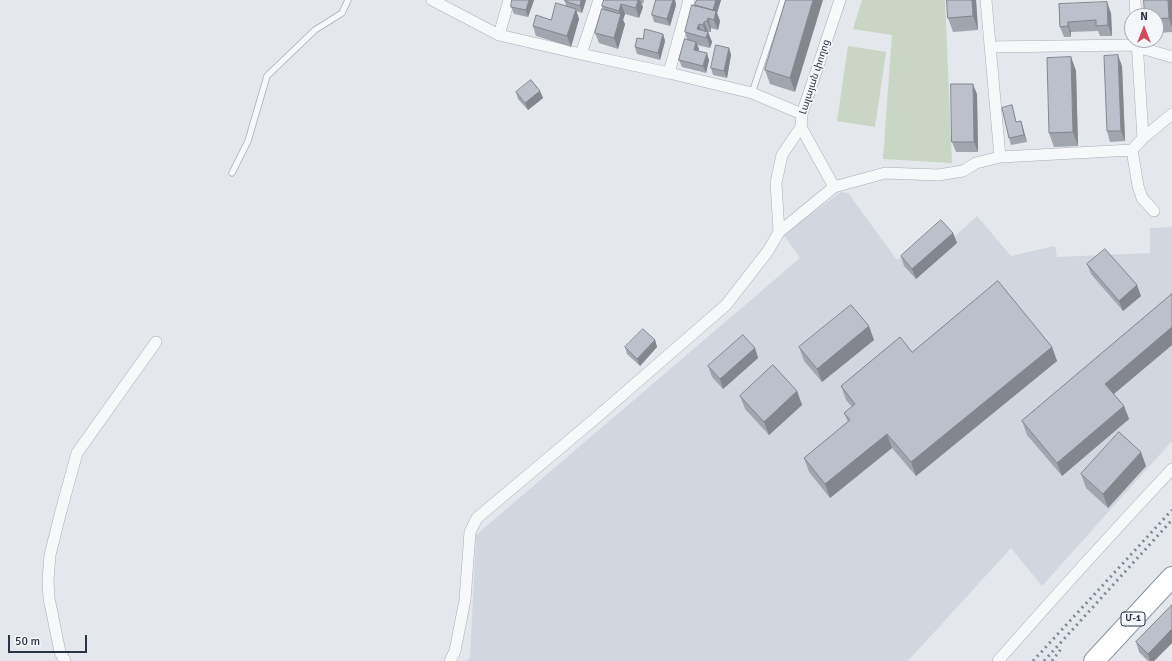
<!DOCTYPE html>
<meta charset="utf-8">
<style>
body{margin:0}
#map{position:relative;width:1172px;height:661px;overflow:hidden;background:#e4e7ec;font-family:Signika,sans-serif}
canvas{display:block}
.north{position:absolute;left:1124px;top:8px;width:40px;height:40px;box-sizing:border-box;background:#f4f6f9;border:1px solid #a4a8b1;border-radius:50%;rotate:0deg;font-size:11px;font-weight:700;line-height:16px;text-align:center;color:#2b3445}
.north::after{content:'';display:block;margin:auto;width:14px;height:18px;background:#d1495b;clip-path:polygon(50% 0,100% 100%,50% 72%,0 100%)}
.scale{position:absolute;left:8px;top:635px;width:79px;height:18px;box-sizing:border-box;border:2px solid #2b3445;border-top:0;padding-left:5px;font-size:12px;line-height:14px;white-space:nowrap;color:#2b3445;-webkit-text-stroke:3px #f4f6f9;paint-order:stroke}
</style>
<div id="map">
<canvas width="1172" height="661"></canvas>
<div class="north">N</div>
<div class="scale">50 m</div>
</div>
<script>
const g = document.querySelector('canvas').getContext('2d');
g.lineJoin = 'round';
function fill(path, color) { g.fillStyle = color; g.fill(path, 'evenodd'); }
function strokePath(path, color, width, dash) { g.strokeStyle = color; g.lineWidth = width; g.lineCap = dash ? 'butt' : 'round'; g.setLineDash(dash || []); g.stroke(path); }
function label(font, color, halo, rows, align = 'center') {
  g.font = font + ' Signika,"Noto Sans Armenian",sans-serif'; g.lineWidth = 3.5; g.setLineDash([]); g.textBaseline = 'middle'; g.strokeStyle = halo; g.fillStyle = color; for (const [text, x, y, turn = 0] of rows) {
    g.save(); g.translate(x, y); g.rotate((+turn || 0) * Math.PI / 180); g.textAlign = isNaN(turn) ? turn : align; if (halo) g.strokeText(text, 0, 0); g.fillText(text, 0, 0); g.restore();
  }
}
fill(new Path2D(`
 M841,192l7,1 49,67 44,-37 14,13 22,-20 34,40 44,-10 2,11 93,-4v-25l22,-1v214l-130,145 -31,-38 -103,113h-442l4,-3 6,-123 324,-277 -17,-24z`), '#d2d6de');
fill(new Path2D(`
 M862,0h83l7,163 -69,-4 9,-124 -39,-6z
 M848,46l38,6 -11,75 -38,-6z`), '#c9d6c5');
const lane = new Path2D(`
 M752,93l31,-93
 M232,173l16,-32 19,-65 48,-46 27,-17 6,-13`);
const street = new Path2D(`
 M432,0l67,35 82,19 88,19 83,20 50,21
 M986,0l14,157
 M1135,0l1,16
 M499,35l10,-35
 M1137,41l6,97
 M990,47l141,-2 41,12
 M581,54l18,-54
 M669,73l20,-73
 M1132,150l6,36 4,12 12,13
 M834,187l-33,-60 1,-13 38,-114
 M779,232l-3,-49 6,-28 19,-28
 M65,661l-5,-9 -11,-54 -1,-18 2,-25 11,-44 16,-58 79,-111
 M450,661l5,-10 10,-51 5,-68 7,-14 120,-101 129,-112 42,-54 11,-19 55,-45 51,-14 53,2 25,-4 13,-8 24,-6 132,-7 11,-12 29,-24
 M998,661c57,-65 115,-129 174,-192`);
const highway = new Path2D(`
 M1094,661l78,-84`);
strokePath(lane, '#a9aeb7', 7);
strokePath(street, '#a9aeb7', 12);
strokePath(highway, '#8b94a3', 22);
strokePath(lane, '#f7f8fa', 5.5);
strokePath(street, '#f7f8fa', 11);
strokePath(highway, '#fff', 20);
strokePath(new Path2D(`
 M1033,661l139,-151
 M1044,661l128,-141
 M1052,661l9,-12`), '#7d8696', 3, [2, 4]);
fill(new Path2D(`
 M512,0h22l-6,17 -14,-3 -3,-7z
 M586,0l-4,13 -6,-2 3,8 -8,28 -35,-11 -3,-10 18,-6 15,-14 -1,-5z
 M604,0h40l-1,4 -2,-1 2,4 -4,11 -14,-4 -2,6 2,4 -7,25 -19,-6 -4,-10 8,-24 -1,-3z
 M656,0h19l1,5 -6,21 -16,-4 -2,-7z
 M697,0h24l-4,13 3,8 -2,9 -7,-2v4h-3l4,10 -2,6 -13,-3 2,4 -1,2 11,9 -3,13 -24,-6 -3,-7 8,-21 -2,-7 10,-27z
 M786,0l9,92 -25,-8 -5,-14z
 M947,0h29l2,30 -25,2 -5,-14z
 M1172,0v32l-16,1v-17z
 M1059,4l52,9 1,23h-12l-2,-5 -27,1v5h-7l-4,-10z
 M663,34l2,7 -5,19 -23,-6 -2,-7 8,-8z
 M729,48l2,7 -4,23 -14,-3 -2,-7z
 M1071,57l5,14 2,75 -24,1 -5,-14z
 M1122,66l3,75 -15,1 -3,-11z
 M540,91l3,7 -15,12 -10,-11 -2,-7z
 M977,94l1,58h-22l-4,-10z
 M1012,105l2,7 2,10 5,-1 6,21 -16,3 -2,-7z
 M953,233l4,10 -41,36 -12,-13 -3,-10z
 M1087,264l54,32 -18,15 -32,-37z
 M1172,294v51l-58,49 10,12 5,13 -67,57 -35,-41 -5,-14z
 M655,340l2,7 -17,19 -13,-12 -2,-7z
 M874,340l-52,42 -18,-21 -5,-14z
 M1052,347l5,14 -141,115 -24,-28 -62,50 -21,-26 -5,-14 44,-36 -4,-9 8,-6 -6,-7 -5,-14 71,-34z
 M755,348l3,10 -35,31 -11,-12 -4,-11z
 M797,391l5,14 -33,30 -24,-26 -5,-13z
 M1146,466l-38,42 -22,-20 -5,-14z
 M1172,605v38l-18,18h-6l-9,-9 -3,-10z`), '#a1a5ae');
fill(new Path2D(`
 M529,0h5l-6,17 -2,-7z
 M581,0h5l-4,13 -2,-7z
 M638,0h2l3,7 -4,11 -3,-10z
 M673,0h2l1,5 -6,21 -3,-7z
 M716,0h5l-4,13 3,8 -2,9 -4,-10 -1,-10z
 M813,0h10l-28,92 -5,-14z
 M972,0h4l2,30 -5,-14z
 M1168,0h4v27l-3,-9z
 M1107,2l4,11 1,23 -4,-11z
 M621,4l4,10 -2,6 2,4 -7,25 -4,-11 6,-22 -1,-5z
 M576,9l3,10 -8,28 -4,-11z
 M708,18l3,10v4l-4,-11z
 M704,22l8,20 -2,6 -7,-23z
 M1068,22l3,10v5l-3,-11z
 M699,24l3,11 -5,-6z
 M663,34l2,7 -5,19 -2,-7z
 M696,42l3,7 -2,8 -3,-7z
 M729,48l2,7 -4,23 -3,-7z
 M707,53l2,7 -3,13 -3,-7z
 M1118,55l4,11 3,75 -4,-10z
 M1071,57l5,14 2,75 -5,-14z
 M973,84l4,10 1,58 -4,-10z
 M540,91l3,7 -15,12 -3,-7z
 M1021,121l6,21 -3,-7z
 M953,233l4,10 -41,36 -4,-10z
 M1137,285l4,11 -18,15 -4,-10z
 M869,326l5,14 -52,42 -5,-13z
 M1172,327v18l-62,52 -5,-13z
 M655,340l2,7 -17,19 -3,-7z
 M1052,347l5,14 -141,115 -5,-14z
 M755,348l3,10 -35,31 -3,-10z
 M797,391l5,14 -33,30 -5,-13z
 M1124,406l5,13 -67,57 -5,-13z
 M887,434l5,14 -62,50 -5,-14z
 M1141,452l5,14 -38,42 -5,-14z
 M1172,629v14l-18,18h-4l-2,-7z`), '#83868d');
const building = new Path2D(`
 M512,0h17l-3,10 -15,-3z
 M565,0h16l-1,6 -15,-5z
 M604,0h34l-2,8 -15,-4 -2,7 -17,-5z
 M656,0h17l-6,19 -15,-4z
 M697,0h19l-3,10 -18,-5z
 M786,0h27l-23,78 -25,-8z
 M947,0h25l1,16 -25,2z
 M1144,0h24l1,18 -13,1v-3h-11z
 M1107,2l1,23 -12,1v-6l-28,2v4l-8,1 -1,-23z
 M556,3l20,6 -9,27 -34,-10 3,-11 15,5z
 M692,5l24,6 -2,9 -6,-2 -1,3 -3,1 -1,3 -4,-1 -2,5 11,3 -2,6 -21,-6z
 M602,9l19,5 -7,24 -19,-5z
 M645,29l18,5 -5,19 -23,-6 2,-9 6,1z
 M685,39l11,3 -2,8 13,3 -4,13 -24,-6z
 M716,45l13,3 -5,23 -13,-3z
 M1118,55l3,76h-14l-3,-75z
 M1071,57l2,75 -24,1 -2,-75z
 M531,80l9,11 -15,12 -9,-11z
 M951,84h22l1,58h-22z
 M1012,105l4,17 5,-1 3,14 -15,3 -7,-30z
 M941,220l12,13 -41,36 -11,-13z
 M1105,249l32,36 -18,16 -32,-37z
 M998,281l54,66 -141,115 -24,-28 -62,50 -21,-26 46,-38 -6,-7 11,-9 -14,-18 59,-49 12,15z
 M1172,294v33l-67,57 19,22 -67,57 -35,-42z
 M851,305l18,21 -52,43 -18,-22z
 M643,329l12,11 -18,19 -12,-12z
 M743,335l12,13 -35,31 -12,-13z
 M773,365l24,26 -33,31 -24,-26z
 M1119,432l22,20 -38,42 -22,-20z
 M1172,605v24l-24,25 -12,-12z`);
fill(building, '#bbc0ca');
strokePath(building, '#83868d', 1);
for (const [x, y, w] of [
 [1133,619,24]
]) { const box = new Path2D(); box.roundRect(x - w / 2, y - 7, w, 14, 3); g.fillStyle = '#f4f6f9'; g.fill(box); strokePath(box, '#2b3445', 1); }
label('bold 9px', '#2b3445', null, [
 ["Մ-1",1133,619]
]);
label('10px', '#2b3445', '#f4f6f9', [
 ["Լալայան փողոց",815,77,-72]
]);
</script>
